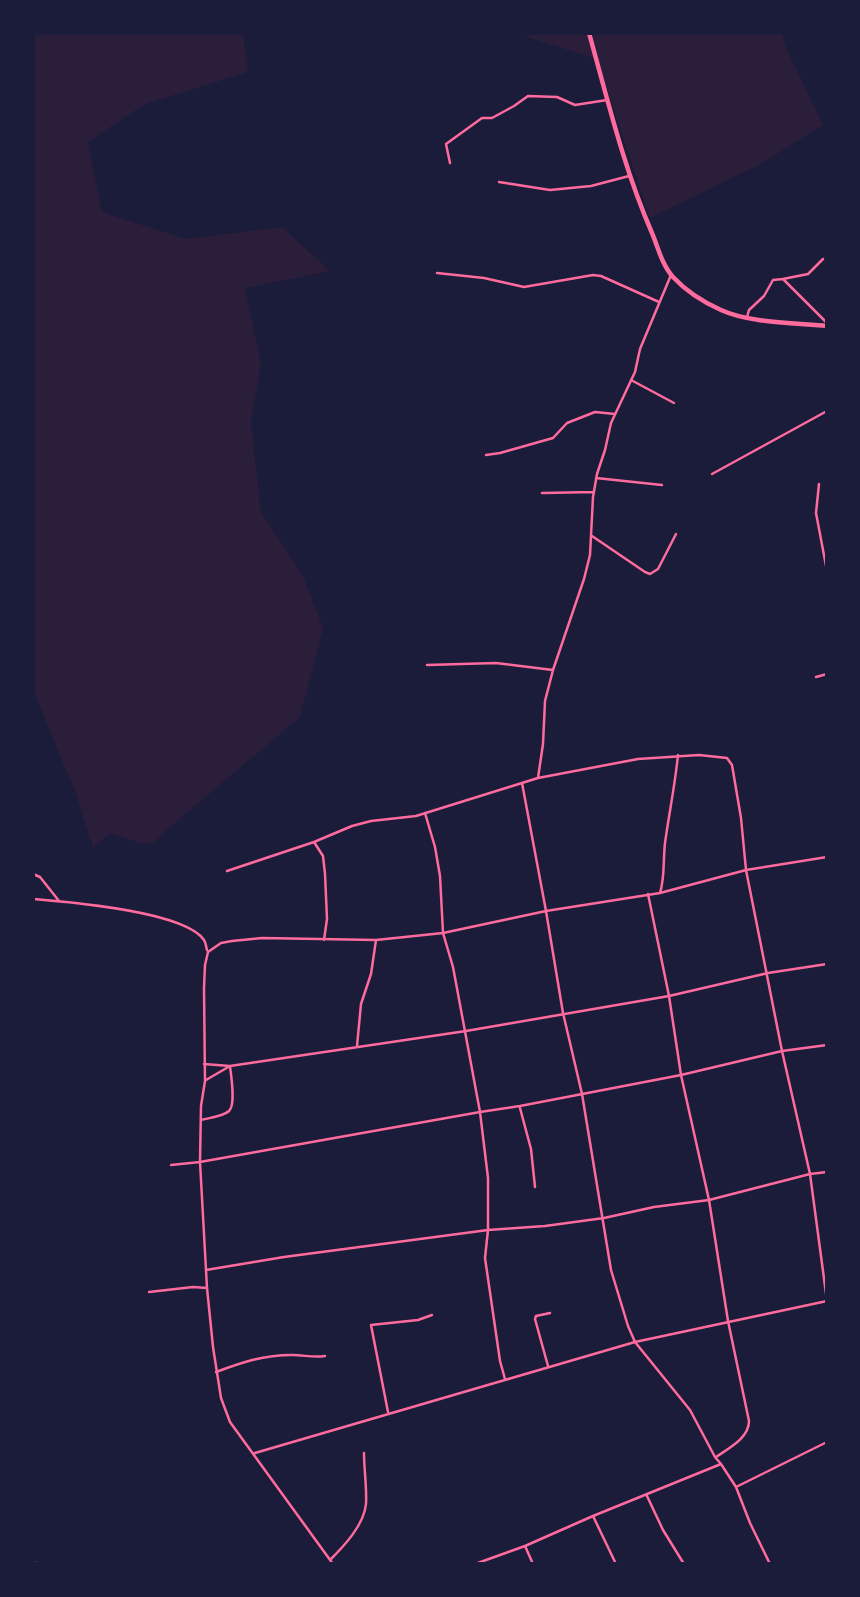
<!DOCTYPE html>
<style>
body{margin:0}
#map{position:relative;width:860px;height:1597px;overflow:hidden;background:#1b1b3a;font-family:Quicksand,sans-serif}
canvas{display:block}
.frame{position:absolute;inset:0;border:35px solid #1b1b3a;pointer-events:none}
</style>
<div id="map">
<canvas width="860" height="1597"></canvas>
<div class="frame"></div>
</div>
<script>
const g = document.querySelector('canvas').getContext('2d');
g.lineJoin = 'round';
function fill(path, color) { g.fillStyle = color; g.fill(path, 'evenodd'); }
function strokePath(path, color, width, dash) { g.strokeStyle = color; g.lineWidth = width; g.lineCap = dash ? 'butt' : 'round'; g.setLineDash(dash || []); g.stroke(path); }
fill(new Path2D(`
 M33,33h210l5,39 -103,32 -57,38 14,70 83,27 97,-12 48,44 -85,17 16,75 -10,58 10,91 42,64 20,52 -23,89 -130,110 -16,16h-14l-30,-10 -17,15 -17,-54 -43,-104z
 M521,33h262v8l40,84 -64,40 -109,53 -53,-159 -67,-21z`), '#2a1e3b');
strokePath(new Path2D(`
 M450,163l-4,-19 36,-26h10l22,-12 14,-10 29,1 18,8 32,-5
 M499,182l51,8 41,-4 38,-10
 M437,273l47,5 40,9 69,-12 8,1 58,26
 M783,279l25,-5 15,-15
 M747,317l2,-7 15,-14 9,-16 10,-1 44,44
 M631,380l43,23
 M486,455l14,-2 53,-15 14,-15 28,-11 20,2
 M712,474l115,-63
 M596,478l66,7
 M819,484l-3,29 11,58
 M542,493l52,-1
 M592,536l53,36 5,2 8,-5 18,-35
 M427,665l69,-2 57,7
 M816,677l11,-3
 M538,778l5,-34 2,-43 8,-31 31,-91 6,-24 3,-58 4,-23 8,-24 6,-27 24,-51 5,-23 31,-74
 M522,783l24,128 17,102 19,81 29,176 17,56 7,16 55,68 25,47 6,7 15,23 91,-45
 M425,813l10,34 5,29 3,57 10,34 27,145 8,66v52l-3,28 15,103 5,18
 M314,842l9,14 2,18 2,45 -3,21
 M227,871l87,-29 38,-16 19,-5 45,-5 122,-38 100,-19 61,-4 28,3 5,7 9,53 5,52 36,181 28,123 17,127
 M33,874l7,3 19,24
 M660,893c5,-16 3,-33 5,-50 4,-29 10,-58 13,-88
 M648,894l21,102 12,79 28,125 19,121 21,100c0,17 -20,27 -33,36
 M33,899c35,3 151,12 171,41 2,3 2,7 3,10
 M357,1046l4,-42 10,-30 5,-34
 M206,1080l24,-14 236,-35 203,-35 99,-23 59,-9
 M520,1108l11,41 4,38
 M201,1120c8,-2 23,-4 28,-9 7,-6 2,-36 1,-45l-26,-2
 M171,1165l29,-3 280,-50 40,-6 161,-31 101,-24 45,-6
 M206,1270l78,-13 204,-27 57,-4 59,-8 50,-11 55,-7 101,-26 17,-2
 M149,1292l44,-5 14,1
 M548,1366l-13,-47 1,-3 14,-3
 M216,1372c27,-10 47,-17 76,-17 12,0 22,3 33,1
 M388,1412l-17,-87 47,-5 14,-5
 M255,1453l380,-111 192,-41
 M736,1487l14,36 20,41
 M647,1496l16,34 21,34
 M593,1516l23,48
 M525,1546l8,18
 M330,1560c14,-14 34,-35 36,-56 1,-17 -2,-34 -2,-51
 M33,1562l5,2
 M333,1564l-103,-142 -9,-24 -8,-51 -6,-59 -7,-126 1,-56 4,-25 -1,-93 1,-23 3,-13 13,-9 11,-2 30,-3 114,2 67,-7 103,-22 114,-18 86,-23 81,-13
 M475,1564l50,-18 68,-30 128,-52`), '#ff6b9d', 2.5);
strokePath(new Path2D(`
 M589,33c19,68 35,136 63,200 6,14 10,32 21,44 13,14 30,25 48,33 28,13 74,13 106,16`), '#ff6b9d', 4.5);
</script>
